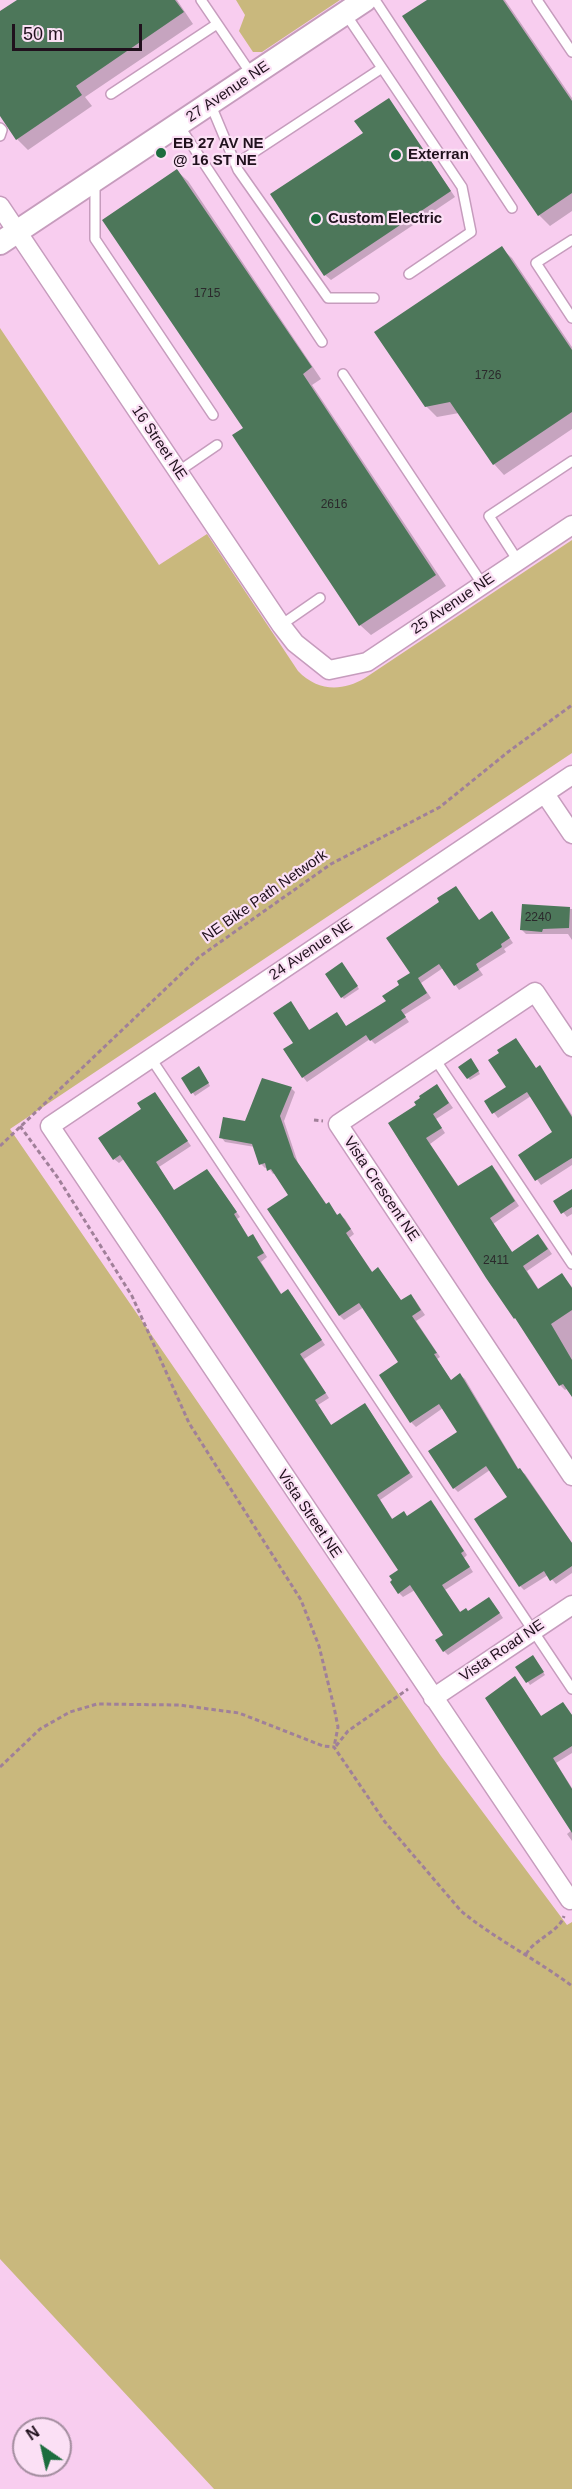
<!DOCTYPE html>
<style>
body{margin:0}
#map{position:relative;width:572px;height:2489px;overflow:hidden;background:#f8cdef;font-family:Arial,sans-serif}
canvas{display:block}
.north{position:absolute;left:12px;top:2417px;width:60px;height:60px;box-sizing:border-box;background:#fbe0f5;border:2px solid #a38d9f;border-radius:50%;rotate:326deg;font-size:16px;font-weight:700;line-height:24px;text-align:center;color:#20111d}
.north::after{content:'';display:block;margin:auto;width:21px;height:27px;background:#1c6d3e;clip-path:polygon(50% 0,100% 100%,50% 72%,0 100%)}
.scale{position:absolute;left:12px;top:24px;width:130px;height:27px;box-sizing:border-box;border:3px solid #20111d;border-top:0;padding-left:8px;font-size:18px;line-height:21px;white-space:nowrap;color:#20111d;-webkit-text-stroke:4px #fbe0f5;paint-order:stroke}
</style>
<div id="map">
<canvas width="572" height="2489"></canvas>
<div class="north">N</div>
<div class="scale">50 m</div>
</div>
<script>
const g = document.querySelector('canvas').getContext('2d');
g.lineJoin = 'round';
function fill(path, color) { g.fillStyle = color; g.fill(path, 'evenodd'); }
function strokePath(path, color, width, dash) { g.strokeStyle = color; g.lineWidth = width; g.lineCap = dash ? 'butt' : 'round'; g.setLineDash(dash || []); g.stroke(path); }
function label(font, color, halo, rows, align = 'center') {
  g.font = font + ' Arial,sans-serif'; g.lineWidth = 4.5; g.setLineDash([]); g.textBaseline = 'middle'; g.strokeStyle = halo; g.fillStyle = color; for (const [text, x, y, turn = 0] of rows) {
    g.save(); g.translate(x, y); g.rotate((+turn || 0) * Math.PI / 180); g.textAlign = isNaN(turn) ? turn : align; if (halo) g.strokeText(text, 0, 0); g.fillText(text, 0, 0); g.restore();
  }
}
fill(new Path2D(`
 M236,0h104l-78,52h-9l-14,-21 6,-16z
 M0,328l159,237 48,-31 91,137c19,20 44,21 67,7l207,-138v213l-562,376 431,627 126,169 5,-3v567h-358l-214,-230z`), '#c9b87d');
fill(new Path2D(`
 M20,0h157l16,24 -108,73 7,9 -64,44 -11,-11 -17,-25v-101z
 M429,0h76l67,98v113l-22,15 -11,-11 -135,-198z
 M389,100l66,97 -124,83 -6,-5 40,-141z
 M177,171l11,10 133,198 -9,6 134,201 -75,49 -11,-10 -115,-197z
 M501,248l11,10 60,89v82l-68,46 -10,-11 -35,-51 -22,4 -11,-11z
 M456,888l24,33 16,-3 17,25 -9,6 2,3 -27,17 4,6 -24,15 -16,-22 -22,15 10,15 -27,17 5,7 -34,22 -5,-5 -63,43 -4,-5 -8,-34v-35l15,23 26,-17 11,14 41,-27 24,-28 29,-70z
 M523,906l49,3v31l-4,-6h-42l-5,-5z
 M344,966l15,23 -15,10 -2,-2z
 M473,1062l7,12 -10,6 -2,-2z
 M540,1067l32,48v50l-31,20 -21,-30 34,-22 -23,-37 -33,22 -12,-16z
 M201,1070l9,16 -15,10 -12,-18z
 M291,1088l4,4 -11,29 14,42 29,42 2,-1 9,12 2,-1 5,4 9,15 -5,4 24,35 5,-4 24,33 9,-6 4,4 10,15 -9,6 24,36 -3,2 14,22 9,-6 5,4 54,91 6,4 47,69v30l-16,11 -8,-9 -24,15 -4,-4 -11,-88 -19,-28 -32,22 -4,-4 5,-56 -16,-24 -27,19 -5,-5 -30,-47 19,-13 -36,-55 -20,13 -4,-4 -71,-106 22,-14 -15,-23 -3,1 -5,-7 -3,1 -4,-4 -6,-17 -30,-5 -4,-5 25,-15z
 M441,1091l12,17 -17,11 9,14 -15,11 29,43 33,-20 5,5 22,34 -26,18 20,29 25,-17 5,5 9,13 -25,17 12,19 23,-15 10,12v107l-4,-6 -3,2 -5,-5 -152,-230z
 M155,1093l36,53 -32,21 16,25 41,-10 24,35 -3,2 12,19 8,3 10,16 -6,5 21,33h10l33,50 -21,14 25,39 -11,7 14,21 37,-16 44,67 -33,23 13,20 15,-2 27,-12 32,49 -3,3 9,14 -28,18 16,23 32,-10 10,15 -55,37 -4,-4 1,-15 -30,-46 -12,7 -4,-4 1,-23 -276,-411 -5,4 -5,-4z
 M572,1190v24l-5,3 -12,-15z
 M535,1659l10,16 -15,10 -12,-18z
 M519,1683l23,34 21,-13 9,11v38l-16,10 16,25v42z
 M572,1830v11l-5,-7z`), '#0003');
fill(new Path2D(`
 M17,0h158l9,12 -108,74 6,9 -66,45 -16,-24v-105z
 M427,0h76l69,101v92l-34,23 -136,-200z
 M389,98l62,93 -127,85 -54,-82 93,-61 -9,-12z
 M177,169l135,198 -9,7 133,201 -77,51 -127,-191 11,-7 -141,-208z
 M502,246l70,104v62l-79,53 -43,-63 -25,5 -51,-75z
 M456,886l23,34 13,-9 18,27 -9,6 1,3 -26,17 3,6 -25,16 -15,-22 -21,14 9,15 -26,17 5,7 -36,24 -4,-6 -64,43 -19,-29 10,-6 -20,-30 18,-12 18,29 28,-18 9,14 40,-25 -4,-5 17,-11 -2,-4 13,-8 -24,-35 53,-36 -2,-4z
 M522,904l48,3 -1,21 -26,1 -1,3 -22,-2z
 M342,962l16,24 -17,12 -16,-24z
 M516,1038l20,30 4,-3 32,52v41l-37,23 -17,-26 34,-23 -11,-18 -14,-22 -35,22 -8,-13 22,-14 -18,-27 11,-7 -2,-3z
 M471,1058l8,13 -12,8 -9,-12z
 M199,1066l10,17 -18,11 -10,-16z
 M262,1078l30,9 -12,29 14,41 32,47 3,-2 8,13 3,-2 11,16 -5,4 26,39 6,-5 23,33 10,-6 10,16 -9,6 25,37 -3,1 17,26 9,-7 58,96 2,-1 52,75v23l-22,15 -6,-10 -25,16 -45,-68 33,-22 -21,-31 -33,23 -25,-38 29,-19 -18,-28 -29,19 -31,-48 19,-13 -39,-59 -20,13 -72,-107 21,-14 -17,-26 -4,2 -2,-8 -6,2 -7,-21 -33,-6 4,-21 22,4z
 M437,1084l12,19 -16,11 9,14 -16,10 32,48 34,-21 23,36 -25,17 22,34 26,-18 10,15 -25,17 15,23 24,-16 10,15v22l-21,14 21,36v37l-9,-13 -4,2 -44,-68 -1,1 -28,-41 -98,-155 28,-18 -2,-3 6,-4 -1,-2z
 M155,1092l33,49 -32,21 18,28 33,-21 5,7 25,36 -3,2 14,23 5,-3 11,19 -7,4 24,37 7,-5 34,51 -22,14 26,39 -11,7 16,25 34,-22 45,70 -33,22 15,24 12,-8 3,5 24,-16 33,51 -3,2 9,14 -28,18 18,27 6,-4 2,3 21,-14 11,16 -57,39 -8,-12 8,-5 -33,-50 -12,9 -8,-12 2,-2 -3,-4 9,-6 -238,-357 -40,-58 -7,5 -15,-22 43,-29 -4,-6z
 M572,1189v18l-11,7 -8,-13z
 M533,1655l11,17 -18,11 -11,-16z
 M515,1676l26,40 22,-14 9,13v31l-19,12 19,31v44l-87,-135z`), '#4d775a');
const service = new Path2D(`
 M201,0l51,75
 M375,0l137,208
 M537,0l35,52
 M345,13l117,174 9,45 -62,42
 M111,94l106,-70
 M210,103l28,67 90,128h46
 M178,124l144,218
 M0,128l2,2 -2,6
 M236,164l146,-96
 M95,183v56l118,176
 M572,240l-36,23 36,55
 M343,374l140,211
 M179,471l38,-26
 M518,561l-29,-45 83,-55
 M281,625l39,-27
 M150,1057l422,632
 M435,1059l137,205`);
const minor = new Path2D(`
 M0,206l281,419 14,18 34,27 38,-8 205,-137
 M572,775l-522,351 520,774 2,-1
 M545,794l27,40
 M572,1047l-37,-55 -197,132 234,352
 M433,1698l139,-93`);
const tertiary = new Path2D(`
 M0,243l365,-243`);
strokePath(service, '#c69cbd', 12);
strokePath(minor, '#c69cbd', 21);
strokePath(tertiary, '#c69cbd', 26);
strokePath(new Path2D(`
 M314,1120l9,1
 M20,1126l38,52 74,118 57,127 112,177 18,46 15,61 4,20 -4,20
 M0,1146l199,-189 132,-93 109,-57 68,-55 64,-47
 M336,1746l12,-15 60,-42
 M0,1767l40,-38 30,-17 27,-8 82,1 60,8 84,33 11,1 51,75 76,89c34,28 75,48 111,75
 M526,1954c10,-16 33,-22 38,-38`), '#a08099', 3, [4.5, 3]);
strokePath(service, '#fff', 9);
strokePath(minor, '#fff', 18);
strokePath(tertiary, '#fff', 22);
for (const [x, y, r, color] of [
 [161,153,6,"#1c6d3e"],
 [396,155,6,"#1c6d3e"],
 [316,219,6,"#1c6d3e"]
]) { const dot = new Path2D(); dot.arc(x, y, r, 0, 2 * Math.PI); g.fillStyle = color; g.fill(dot); strokePath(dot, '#fbe0f5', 2); }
label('12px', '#2b2a2c', null, [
 ["1715",207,294],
 ["1726",488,376],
 ["2616",334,505],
 ["2240",538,918],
 ["2411",496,1261]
]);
label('15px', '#20111d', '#fbe0f5', [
 ["27 Avenue NE",228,92,-34],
 ["16 Street NE",159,443,56],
 ["25 Avenue NE",453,604,-34],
 ["NE Bike Path Network",265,896,-35],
 ["24 Avenue NE",311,950,-34],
 ["Vista Crescent NE",381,1189,56],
 ["Vista Street NE",309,1514,56],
 ["Vista Road NE",502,1651,-34]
]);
label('bold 15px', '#20111d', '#fbe0f5', [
 ["EB 27 AV NE",173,144],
 ["@ 16 ST NE",173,161],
 ["Exterran",408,155],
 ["Custom Electric",328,219]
], 'left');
</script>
